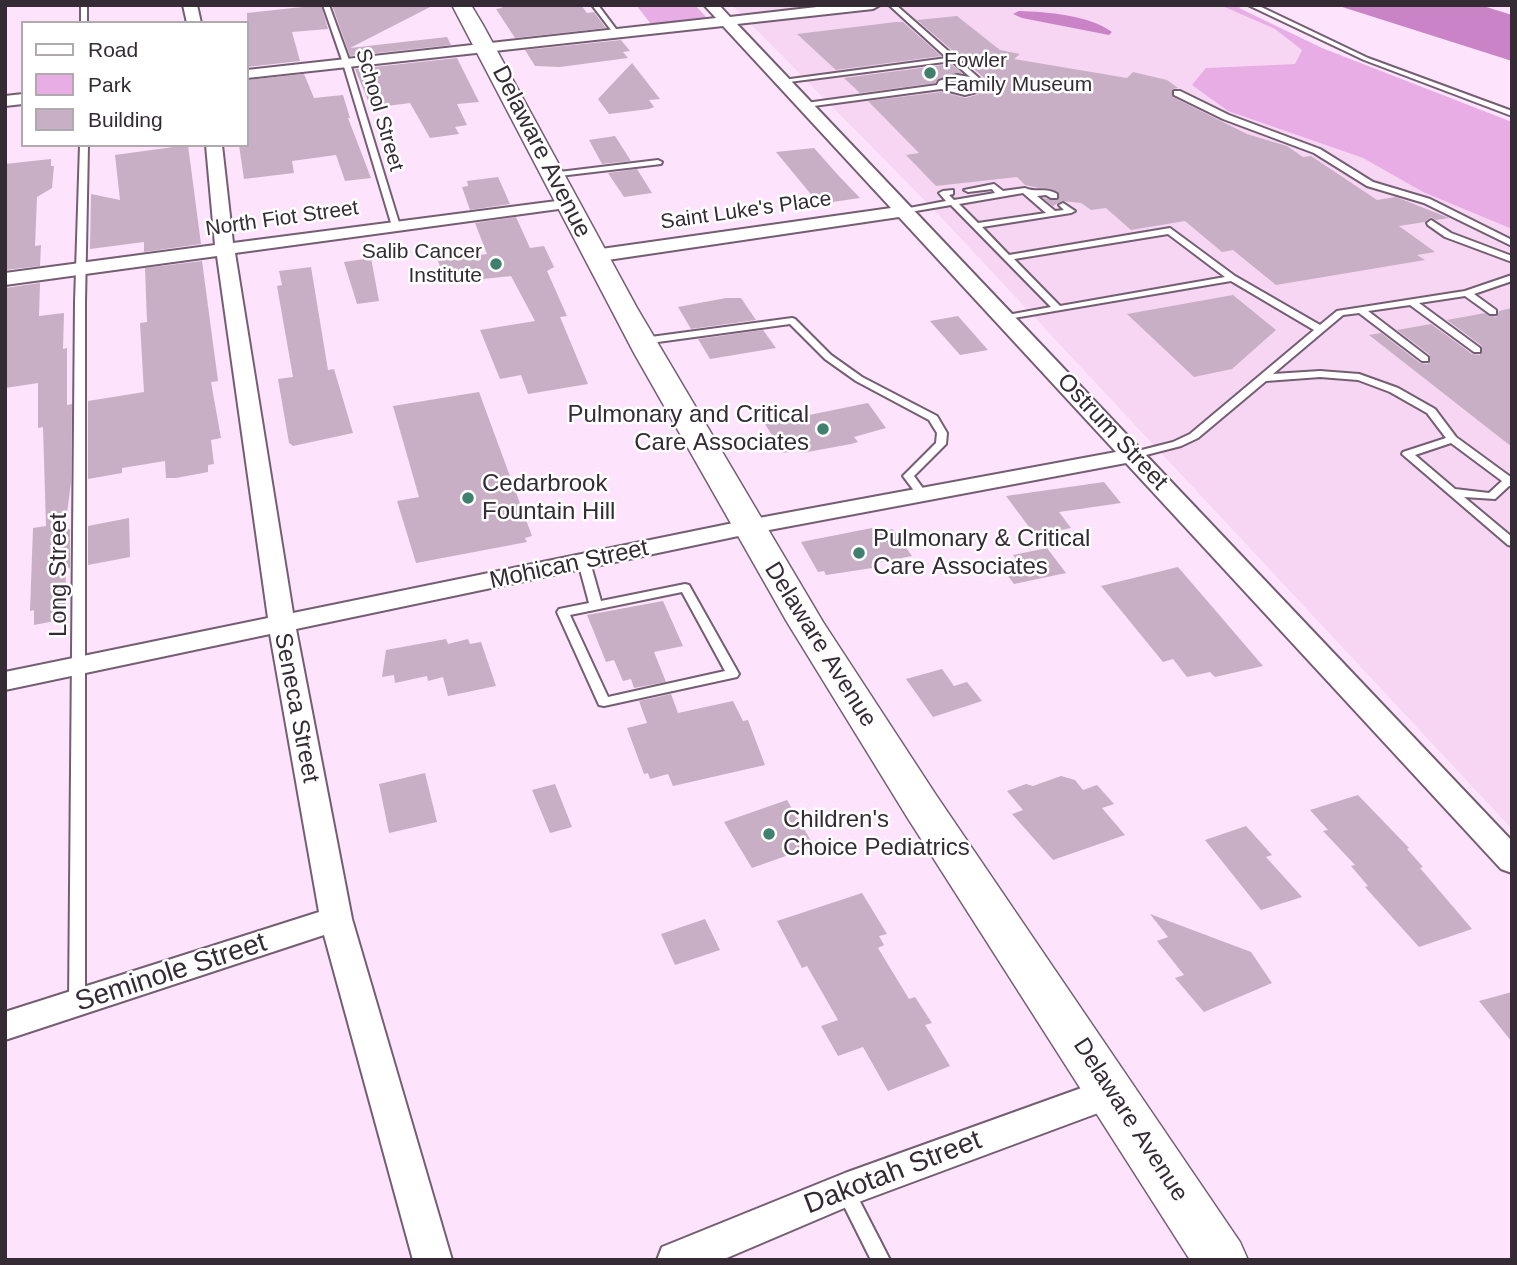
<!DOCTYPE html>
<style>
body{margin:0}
#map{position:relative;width:1517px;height:1265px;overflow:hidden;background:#fde3fb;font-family:Helvetica,sans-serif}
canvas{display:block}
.frame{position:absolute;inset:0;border:7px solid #342b34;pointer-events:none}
.legend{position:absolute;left:21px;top:21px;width:228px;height:126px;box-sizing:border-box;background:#fff;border:2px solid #aeaaae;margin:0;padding:9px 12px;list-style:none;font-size:21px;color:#342b34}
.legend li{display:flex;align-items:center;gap:14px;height:35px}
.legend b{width:35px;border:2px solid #aeaaae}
</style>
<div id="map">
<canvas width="1517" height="1265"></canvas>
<div class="frame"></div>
<ul class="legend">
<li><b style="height:9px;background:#fff"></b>Road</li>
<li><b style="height:19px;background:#e8ade4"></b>Park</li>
<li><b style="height:19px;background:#c8afc6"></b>Building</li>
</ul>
</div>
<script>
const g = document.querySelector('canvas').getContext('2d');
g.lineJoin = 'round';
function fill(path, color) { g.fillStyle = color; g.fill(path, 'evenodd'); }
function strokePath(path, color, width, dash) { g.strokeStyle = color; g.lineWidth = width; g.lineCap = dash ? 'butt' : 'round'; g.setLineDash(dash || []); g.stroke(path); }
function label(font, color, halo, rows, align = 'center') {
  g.font = font + ' Helvetica,sans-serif'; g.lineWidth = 5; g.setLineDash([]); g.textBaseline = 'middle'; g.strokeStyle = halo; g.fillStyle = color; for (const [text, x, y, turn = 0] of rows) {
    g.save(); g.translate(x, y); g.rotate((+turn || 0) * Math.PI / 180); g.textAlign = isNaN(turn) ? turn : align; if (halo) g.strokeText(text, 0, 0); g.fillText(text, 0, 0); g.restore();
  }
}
fill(new Path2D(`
 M732,5h488l55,24 27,21 -7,14 -89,4 22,43 135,47 60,34 89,37v600l-573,-614z`), '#f6d6f3');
fill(new Path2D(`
 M636,5h59l12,13 -56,6z
 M1220,5h24l-5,3 83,40 190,74v107l-89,-37 -60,-34 -135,-47 -36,-26 14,-17 89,-4 7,-14 -27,-21z`), '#e8ade4');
fill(new Path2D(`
 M1336,5h144l32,10v46z
 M1019,11c28,1 70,4 93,21l-3,3 -87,-17 -9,-4z`), '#c983c6');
fill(new Path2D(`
 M321,5l7,24 -36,3 8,29 -53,6v-54z
 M332,5h102l-84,43 97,-11 4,8 -101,11z
 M500,5h81l6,8 7,-1 12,16 -91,10 -19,-29 6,-1z
 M957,16l43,34 20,4 -6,5 113,19 6,-6 34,8 11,8 -6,1 1,8 74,37 40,12 16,11 8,-1 66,44 19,-3 53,21 -13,2 -5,-3 -6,5 -26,4 36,26 -18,3 8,5 -149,25 -43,-35 -11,2 -37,-31 -54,9 -25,-22 -15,2 -10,-7 -19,-2 -9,5 -10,-8 16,2 -1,-8 -33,-7 -8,-8 -81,9 -30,-31 13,-2 -51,-52 73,-9 25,6 24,-7v-8l-73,-63z
 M896,22h7l38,34 -105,14 -39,-36z
 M621,40l9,11 -7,1 5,6 -68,9 -25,-1 -10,-16z
 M457,58l22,44 -22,2 10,21 -12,2 4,7 -29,4 -20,-35 -39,5 -16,-39z
 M632,63l28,36 -11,1 5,7 -5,2 -40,5 -11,-15z
 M951,64l11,9 -24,6 -3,4 -75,10 -16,-15z
 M304,74l10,24 29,-3 7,23h-2l23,60 -26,3 -9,-26 -44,6 2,12 -50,6 -5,-34h8v-65z
 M615,136l16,25 -29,3 -13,-24z
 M188,145l13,99 -57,8v-10l-54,7 1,-55 29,6 -5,-45z
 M814,148l24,27 22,23 -41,6 -43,-52z
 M51,159v7h3l-2,22 -15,9 -2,49 6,-1 -1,21 -35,4v-106z
 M637,169l15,24 -28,4 -16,-24z
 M498,177l12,27 -40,6 -8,-23 6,-1 -1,-5z
 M516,217l14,31 14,-2 10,21 -7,4 20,45 -7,1 28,67 -60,10 -7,-19 -21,4 -20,-49 55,-9 -24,-45 -65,7 -8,-22 49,-7 -12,-31z
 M371,258l8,43 -22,3 -13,-42z
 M202,261l16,120 -7,1 10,56 -10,2 3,24 -6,1v7l-32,6h-10l-1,-17 -43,7v5l-34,6v-78l56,-9 -4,-69 7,-1 -2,-54z
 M311,267l17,103 6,-1 19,64 -60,13 -4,-3 -11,-64 15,-2 -16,-91 5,-1 -3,-14z
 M40,283l-1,33 25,-3 -1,36 4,-1v57l5,-1 -1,78 -6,48 5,-1v39l-4,1 -1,50 -31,6v-15l-4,1 3,-83 13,-2 -3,-99 -5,1v-45l-33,5v-100z
 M1233,295l43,35 -44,39 -38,8 -67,-63z
 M726,298h15l15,22 -65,9 -13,-22z
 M1512,308v139l-143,-112 12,-2 39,30 8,1 2,-9 -33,-25 34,-6 41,30 8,1 2,-9 -35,-26 38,-7 11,4 3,-6z
 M958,316l30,34 -28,5 -30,-34z
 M763,330l13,18 -66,11 -12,-20z
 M479,392l53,144 -7,2 2,4 -111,21 -19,-62 22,-4 -26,-91z
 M868,403l18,25 -32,9 4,5 -7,2 -49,9 -2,-3 -17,3 -18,-29z
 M1104,482l17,21 -62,9 12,16 -36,7 -29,-39z
 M129,518l1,39 -42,8v-39z
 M877,527l3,5 13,-3 19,27 -35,7 2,4 -53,8 -2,-4 -6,1 -17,-30z
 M1047,548l19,25 -52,11 -16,-21 18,-4 -3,-4z
 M1178,567l31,36 54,63 -48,11 -5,-5 -23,5 -14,-18 -10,3 -62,-76z
 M663,601l20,45 -29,6 12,30 -32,6 -3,-9 -8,2 -9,-21 -8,2 -19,-47z
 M446,639l2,5 20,-5 2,5 11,-2 15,44 -48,10 -5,-19 -15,4 -1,-5 -32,7 -1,-8 -12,2 4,-27z
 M942,669l12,17 13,-4 15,19 -49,16 -27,-38z
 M671,694l7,19 55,-12 10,20 5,-1 17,45 -92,21 -5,-12 -18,5 -2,-6 -4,1 -17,-46 20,-5 -8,-22z
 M425,773l12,49 -48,11 -10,-49z
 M1061,776l14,4 8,10 14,-5 17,19 -12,4 23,27 -72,25 -41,-46 11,-4 -16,-19 19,-7 7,2z
 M555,784l17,43 -22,6 -18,-43z
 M1358,795l51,53 -2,1 16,18 -3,1 52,61 -53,18 -54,-60 3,-1 -17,-20 4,-1 -32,-34 5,-1 -18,-20z
 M787,800l27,46 -62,22 -28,-46z
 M1246,826l26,29 -6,2 36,40 -41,13 -56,-70z
 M862,893l25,41 -8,2 5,9 -6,3 31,51 6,-2 17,26 -7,2 25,41 -62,25 -25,-44 -25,9 -17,-30 17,-6 -31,-54 -5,2 -25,-47z
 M1150,914l101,38 21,31 -68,29 -29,-34 9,-3 -27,-34 11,-4z
 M705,919l15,31 -45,15 -14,-31z
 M1512,992v50l-33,-41z`), '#c8afc6');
const lane = new Path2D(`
 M81,5h6v18h-6z
 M323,5h6l20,55 51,166 -1,2 -7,-2 -50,-166z
 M592,5h6l21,28 -1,1h-4z
 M889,5h7l84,74 8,6v4l-23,6 -24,-6 -135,18 -4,-2 4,-2 131,-18 2,-4 18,-6 13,2 -18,-16 -171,22v-2l2,-1 164,-22zM957,79l19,3 4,4 -15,5 -20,-5v-3z
 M1248,5h9l111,53 144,53v5l-148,-56z
 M1174,91h6l49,24 91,34 53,33 57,17 82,41v6l-88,-43 -57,-17 -53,-33 -91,-34 -49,-24z
 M80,145h8l-3,157v702l-2,5 -6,2 -6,-2 -2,-5 6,-702z
 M658,160l4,2 -1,2 -110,13 -4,-2 4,-2z
 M994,184l9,7 22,-3c11,5 21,-1 32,6v4h-6l-5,-3 -9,1 18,15 9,-1 -5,-5 4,-2 12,8 -4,2 -89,14 27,28 161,-27 65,48 85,49 17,-14 128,-20 47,-16v6l-38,13 22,16v4h-6l-25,-18 -46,7 61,45v4h-6l-64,-47 -42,6 60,46v4h-6l-63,-48 -16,2 -70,59 47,-3 39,3 39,14 37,21 21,28 56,41v8h-3l-14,13 -31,-2 48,40v9l-4,-1 -106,-91 1,-2 43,-14 -19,-25 -37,-21 -32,-12 -38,-3 -54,4 -68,57 -17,8 -47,12 -4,-1 -1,-2 1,-2 43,-11 17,-8 124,-104 -83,-49 -229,39v-4l49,-9 -100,-102 -47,8 -4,-2 4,-2 42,-8 -7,-8 4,-2 10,-1v4l-4,1 5,5 41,-7 -3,-4 -24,3 -4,-2zM1023,193l23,20 -68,10 -19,-19zM1168,234l57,43 -165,29 -46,-47zM1451,443l51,38 -13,12 -34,-4 -40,-34z
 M1431,220l20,13 61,23v6l-67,-25 -17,-12 -1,-2z
 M792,318l3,1 36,36 31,22 75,39 10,17 -1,11 -32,32 13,18 -1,2h-8l-15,-20 33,-33 1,-10 -8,-13 -73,-39 -31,-22 -35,-35 -147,20 -5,-3 5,-3z
 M584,558l6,4 11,39 84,-17 4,1 50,89 -2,3 -133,29 -5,-1 -42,-93 2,-3 30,-6 -11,-41zM682,592l43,79 -117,26 -38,-82z
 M845,1182l6,2 39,76h-19l-35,-70 3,-6z`);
const street = new Path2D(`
 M183,5h14l4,18h-14z
 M704,5h15l11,12 104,-12h46l-7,4 -136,15 775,817v32l-11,-4 -375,-406 -378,71 -452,95 56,290 100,341h-39l-89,-325 -319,105v-28l314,-100 -49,-278 -265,56v-18l263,-54 -51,-362 -212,29v-12l210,-28 -9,-100h16l11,98 339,-44 3,4 -3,4 -6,1 -331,45 58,360 455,-93 368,-68 -217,-235 -305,45 -7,-2 -2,-4 9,-6 297,-42 -168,-182 -476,52v-8l469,-52z
 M23,94v10l-18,2v-10z
 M1112,1077l13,4 5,11 -5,11 -269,100 -134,57h-65l5,-13 183,-74z`);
const secondary = new Path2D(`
 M452,5h19l12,20 154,283 186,314 113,173 304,447 8,18h-58l-283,-443 -120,-195 -153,-269z`);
strokePath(lane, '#745e72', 4);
strokePath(street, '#745e72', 4);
strokePath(secondary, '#745e72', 3);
fill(lane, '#fff');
fill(street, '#fff');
fill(secondary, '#fff');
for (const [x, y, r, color] of [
 [930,73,7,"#41806e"],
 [496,264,7,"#41806e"],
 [823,429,7,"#41806e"],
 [468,498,7,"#41806e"],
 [859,553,7,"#41806e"],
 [769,834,7,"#41806e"]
]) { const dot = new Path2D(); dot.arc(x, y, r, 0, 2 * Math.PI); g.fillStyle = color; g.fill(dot); strokePath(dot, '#fff', 2.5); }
label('21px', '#342b34', '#fff', [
 ["Fowler",944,61],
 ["Family Museum",944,85],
 ["Salib Cancer",482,252,"right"],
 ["Institute",482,276,"right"]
], 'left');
label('21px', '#342b34', '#fff', [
 ["School Street",379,110,74],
 ["Saint Luke's Place",746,211,-8],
 ["North Fiot Street",282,219,-8]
]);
label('24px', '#342b34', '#fff', [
 ["Delaware Avenue",541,152,63],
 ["Ostrum Street",1112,432,47],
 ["Mohican Street",569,565,-12],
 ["Long Street",59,575,-90],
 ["Delaware Avenue",820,645,58],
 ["Seneca Street",296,708,79],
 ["Delaware Avenue",1130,1120,57]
]);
label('24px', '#342b34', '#fff', [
 ["Pulmonary and Critical",809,415,"right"],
 ["Care Associates",809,443,"right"],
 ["Cedarbrook",482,484],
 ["Fountain Hill",482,512],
 ["Pulmonary & Critical",873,539],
 ["Care Associates",873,567],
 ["Children's",783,820],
 ["Choice Pediatrics",783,848]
], 'left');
label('28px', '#342b34', '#fff', [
 ["Seminole Street",171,973,-18],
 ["Dakotah Street",893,1173,-21]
]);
</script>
